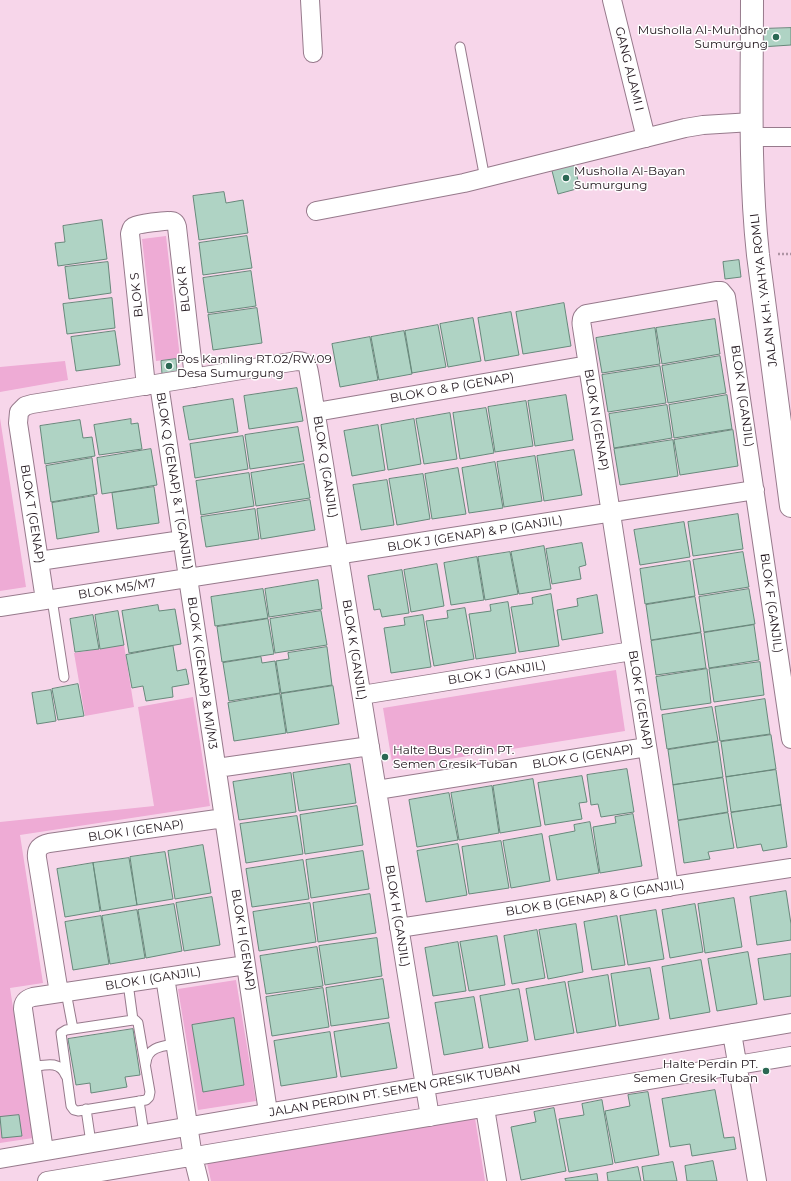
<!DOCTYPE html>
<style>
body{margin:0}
canvas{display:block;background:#f7d6ea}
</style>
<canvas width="791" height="1181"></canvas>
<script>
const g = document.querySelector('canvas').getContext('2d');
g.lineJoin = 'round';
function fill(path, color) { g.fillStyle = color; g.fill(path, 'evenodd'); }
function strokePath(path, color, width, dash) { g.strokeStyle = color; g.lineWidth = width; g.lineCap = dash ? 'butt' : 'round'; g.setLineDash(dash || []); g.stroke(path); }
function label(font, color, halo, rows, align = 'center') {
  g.font = font + ' Montserrat,sans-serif'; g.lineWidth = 3; g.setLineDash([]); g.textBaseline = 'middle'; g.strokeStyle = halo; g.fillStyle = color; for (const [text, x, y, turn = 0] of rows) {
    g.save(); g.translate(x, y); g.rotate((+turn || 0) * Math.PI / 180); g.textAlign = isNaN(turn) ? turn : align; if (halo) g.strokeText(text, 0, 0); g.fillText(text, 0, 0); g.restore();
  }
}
fill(new Path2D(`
 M166,236l14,122 -24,3 -14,-122z
 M65,361l3,19 -68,12v-25z
 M0,418l26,169 -26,4z
 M124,645l10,62 -49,9 -11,-63z
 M616,670l9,61 -232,37 -10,-60z
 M193,697l17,109 -190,29 23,148 -33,5 23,150 -33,5v-321l154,-16 -16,-99z
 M236,980l20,121 -58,9 -20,-121z
 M475,1118l10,63h-274l-4,-18z`), '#eeabd5');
const building = new Path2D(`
 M791,28v17l-30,2 -1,-18z
 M573,161l7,27 -22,6 -7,-27z
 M224,192l2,11 17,-3 5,33 -49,7 -6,-44z
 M102,220l5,39 -49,7 -3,-23 10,-1 -2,-16z
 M247,236l5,32 -49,7 -4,-32z
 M739,260l2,17 -16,2 -2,-17z
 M108,262l3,31 -42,6 -4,-32z
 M251,271l5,35 -48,7 -5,-35z
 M112,298l3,30 -48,6 -4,-30z
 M564,303l7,43 -48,8 -7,-42z
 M257,308l5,35 -49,7 -5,-35z
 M511,312l8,43 -34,6 -7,-43z
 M473,318l8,43 -33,6 -8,-43z
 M715,319l5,35 -58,10 -6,-36z
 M438,325l8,42 -34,6 -7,-42z
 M655,328l5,36 -58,9 -6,-35z
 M115,331l5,34 -44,6 -5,-34z
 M404,331l8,43 -33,6 -8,-43z
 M370,337l8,43 -38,7 -8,-43z
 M720,356l6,37 -58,10 -6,-37z
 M176,359l1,13 -15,2 -1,-13z
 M660,366l6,37 -58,9 -6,-37z
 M297,388l6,33 -54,8 -5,-33z
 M566,395l7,45 -38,6 -7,-45z
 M727,395l5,34 -58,9 -5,-33z
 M233,399l5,33 -49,8 -6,-33z
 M526,401l7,45 -38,6 -7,-45z
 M667,405l5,33 -58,10 -5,-34z
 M486,408l8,45 -34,6 -7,-46z
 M450,413l7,46 -33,5 -8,-45z
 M131,419v5l7,-1 4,26 -43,6 -5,-30z
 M414,419l7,45 -33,6 -7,-45z
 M80,420l3,18 9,-1 3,19 -50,8 -5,-38z
 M378,425l7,45 -33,6 -8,-45z
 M298,427l6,34 -54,8 -5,-34z
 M733,430l5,36 -58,9 -6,-35z
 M243,436l5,33 -53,9 -5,-34z
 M673,440l5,36 -58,9 -6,-36z
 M151,449l6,36 -55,9 -5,-36z
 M574,450l8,45 -38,6 -7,-45z
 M535,456l7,45 -38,6 -7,-45z
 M92,458l5,36 -46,8 -5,-36z
 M495,462l8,46 -34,5 -7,-45z
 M304,464l6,34 -54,8 -5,-33z
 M458,468l8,46 -34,5 -7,-45z
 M249,473l5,33 -53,9 -5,-34z
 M423,474l7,45 -33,6 -8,-46z
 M387,480l7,45 -33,5 -8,-45z
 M154,487l5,36 -42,6 -5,-36z
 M94,496l5,36 -42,7 -5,-36z
 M310,500l5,30 -54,9 -4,-30z
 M255,509l4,30 -53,8 -5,-30z
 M738,514l5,35 -50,7 -5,-34z
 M684,522l6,35 -50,8 -6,-35z
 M582,543l4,22 -7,2 2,12 -29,5 -6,-35z
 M544,546l7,43 -32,5 -8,-42z
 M510,552l8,42 -33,6 -7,-43z
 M743,552l6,35 -50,8 -6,-35z
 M477,557l7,43 -33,5 -7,-42z
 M690,561l5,35 -50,8 -5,-35z
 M437,564l7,42 -33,6 -7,-42z
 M402,570l7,43 -27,4 -2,-8 -6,1 -6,-34z
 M318,580l4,29 -53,8 -4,-28z
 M263,589l5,29 -53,8 -4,-29z
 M749,589l6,35 -51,8 -5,-35z
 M551,594l8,52 -40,6 -8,-45 22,-3 -1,-6z
 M597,595l6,38 -41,7 -5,-30 21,-4 -1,-7z
 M695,597l6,35 -50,8 -5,-35z
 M508,602l8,51 -40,6 -7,-45 22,-3 -1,-6z
 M158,605l1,6 16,-2 6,35 -52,9 -7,-42z
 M465,608l9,51 -40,7 -8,-45 22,-3 -1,-7z
 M118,611l6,34 -24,4 -5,-34z
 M321,611l6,34 -52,8 -5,-34z
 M93,615l6,34 -24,3 -5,-33z
 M423,615l8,52 -40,6 -7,-45 21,-3 -1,-7z
 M268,619l6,35 -52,8 -5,-35z
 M754,625l5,35 -50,8 -5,-35z
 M701,633l5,35 -50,7 -5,-34z
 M173,646l4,25 9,-2 3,15 -17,3 1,10 -27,4 -3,-15 -11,2 -6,-33z
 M327,647l5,38 -51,8 -5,-32 13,-2 -1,-6z
 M261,657l1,6 13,-2 5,32 -51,8 -6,-38z
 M760,662l4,33 -50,7 -5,-33z
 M707,669l4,34 -50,7 -5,-33z
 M78,684l6,32 -26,4 -6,-31z
 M333,686l6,38 -52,9 -6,-39z
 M51,690l5,31 -19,3 -5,-31z
 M280,694l6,39 -52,8 -6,-38z
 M765,699l5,35 -50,7 -5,-34z
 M712,707l6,34 -51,8 -5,-34z
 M771,735l5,34 -50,8 -5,-35z
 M718,742l5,35 -50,8 -5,-35z
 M350,764l6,39 -57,8 -6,-38z
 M627,769l7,43 -33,5 -3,-13 -7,1 -4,-30z
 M776,770l5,35 -50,7 -5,-35z
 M291,773l5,39 -57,8 -6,-38z
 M582,776l5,26 -8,1 3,16 -37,6 -7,-42z
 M723,778l5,34 -50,8 -5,-35z
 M533,779l8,47 -41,7 -7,-47z
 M492,786l7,47 -40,7 -8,-47z
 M449,793l9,47 -41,7 -8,-47z
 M781,805l6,42 -24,4 -2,-7 -24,4 -6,-35z
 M357,806l6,39 -58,9 -5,-39z
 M728,813l6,35 -26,4 2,7 -26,4 -6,-42z
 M633,814l9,52 -42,7 -7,-46 23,-4 -1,-6z
 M297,816l6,38 -57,9 -6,-39z
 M590,822l9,51 -42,7 -8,-44 26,-5 -1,-6z
 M542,834l8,47 -39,7 -8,-47z
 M501,841l8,47 -40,6 -7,-47z
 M458,844l9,51 -41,7 -9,-51z
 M203,845l8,48 -36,6 -7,-48z
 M363,851l6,38 -58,9 -5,-38z
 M165,852l8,47 -36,6 -7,-48z
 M129,858l8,47 -36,6 -8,-48z
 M303,860l6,39 -57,8 -6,-38z
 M93,863l7,48 -35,6 -8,-48z
 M786,891l5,33v16l-34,5 -7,-48z
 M370,894l6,39 -58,9 -5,-39z
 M212,897l8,48 -36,6 -8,-48z
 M734,898l8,49 -37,6 -7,-49z
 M310,903l6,39 -57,9 -6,-39z
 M174,904l8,47 -36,7 -8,-48z
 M695,904l8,48 -33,6 -8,-48z
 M137,910l8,48 -35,6 -8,-48z
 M656,910l8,49 -36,6 -8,-49z
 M101,916l8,48 -36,6 -8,-48z
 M617,916l8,49 -33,5 -8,-48z
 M576,924l7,48 -35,7 -9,-49z
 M537,930l8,48 -33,6 -8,-48z
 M497,936l8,49 -36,6 -9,-49z
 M377,938l5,38 -57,9 -6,-39z
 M458,942l8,49 -33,5 -8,-48z
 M317,947l6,39 -57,8 -6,-38z
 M748,952l9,52 -40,7 -9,-52z
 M791,954v42l-27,4 -6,-41z
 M701,960l9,52 -40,7 -8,-52z
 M650,968l9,51 -40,7 -8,-52z
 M608,975l8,51 -39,7 -9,-51z
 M383,979l6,39 -58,8 -5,-38z
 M565,982l9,51 -39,7 -9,-51z
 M323,988l6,39 -57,9 -6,-39z
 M519,989l9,52 -39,7 -9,-52z
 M474,997l9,51 -39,7 -9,-52z
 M234,1018l10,67 -41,7 -11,-67z
 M389,1023l8,45 -56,9 -7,-45z
 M133,1029l7,46 -15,2 2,10 -36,6 -1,-10 -14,2 -8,-46z
 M330,1032l7,45 -56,9 -7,-45z
 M715,1090l9,48 10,-1 2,12 -44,7 -2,-12 -20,3 -8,-48z
 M648,1092l11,63 -44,8 -10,-52 25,-5 -2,-11z
 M602,1100l11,64 -44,8 -10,-53 25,-4 -2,-11z
 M554,1108l12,63 -45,9 -10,-53 25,-5 -2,-10z
 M19,1115l3,21 -20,2 -2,-21z
 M713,1161l4,20h-30l-2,-15z
 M673,1162l4,19h-33l-2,-14z
 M638,1167l3,14h-33l-1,-8z
 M597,1174l1,7h-32l-1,-2z`);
fill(building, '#afd3c4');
strokePath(building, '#67897b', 1);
const service = new Path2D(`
 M460,47l25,132
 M52,599l12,78
 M128,983l5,37
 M66,992l7,37
 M133,1020h2l3,3 12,69 -1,5 -3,3 -68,11 -4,-1 -3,-4 -10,-73 5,-3z
 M146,1063c1,-16 17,-17 29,-19
 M32,1067c13,-2 28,-7 34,9
 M139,1101l5,33
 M86,1109l5,34`);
const minor = new Path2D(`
 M310,0l3,53
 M612,0l34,138
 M752,137h39
 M316,211l148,-28 221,-55 18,-3 49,-3
 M159,384l109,728
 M146,386l-16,-152c1,-4 1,-7 5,-8 3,-2 31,-6 35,-5 4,0 6,2 7,6l17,151
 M316,412l272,-47
 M39,561l143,-21
 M45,600l-27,-177 1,-11 6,-6 7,-2 265,-43c12,0 11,7 13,17l120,739
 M0,607l755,-117
 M362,695l270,-44
 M217,768l153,-22
 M377,790l270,-43
 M669,887l-87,-560c-1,-5 -1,-10 4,-13l130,-23h5l5,6 65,442
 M399,928l392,-60
 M165,977l28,180 6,24
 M59,993l-22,-135c-1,-9 3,-13 12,-15l175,-25
 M732,1033l25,148
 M485,1108l12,73
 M44,1151l-21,-142c0,-7 3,-10 10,-12l213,-32
 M0,1159l791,-136
 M47,1181l744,-125`);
const tertiary = new Path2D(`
 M752,0c0,84 -3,172 6,255l33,251`);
strokePath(service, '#977a8c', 11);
strokePath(minor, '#977a8c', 20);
strokePath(tertiary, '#977a8c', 24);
strokePath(new Path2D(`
 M778,254h13`), '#ae94a4', 2.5, [2, 2]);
strokePath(service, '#fff', 9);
strokePath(minor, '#fff', 18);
strokePath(tertiary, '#fff', 22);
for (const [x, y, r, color] of [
 [776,37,4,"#2b6853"],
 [566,178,4,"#2b6853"],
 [169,366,4,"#2b6853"],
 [385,757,4,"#2b6853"],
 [766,1071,4,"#2b6853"]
]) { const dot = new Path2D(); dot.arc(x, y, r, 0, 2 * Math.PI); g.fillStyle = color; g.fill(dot); strokePath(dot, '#fff', 1.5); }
label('12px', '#20151c', '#fff', [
 ["Musholla Al-Muhdhor",768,30,"right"],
 ["Sumurgung",768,44,"right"],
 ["Musholla Al-Bayan",574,171],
 ["Sumurgung",574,185],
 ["Pos Kamling RT.02/RW.09",177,359],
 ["Desa Sumurgung",177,373],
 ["Halte Bus Perdin PT.",393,750],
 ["Semen Gresik Tuban",393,764],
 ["Halte Perdin PT.",758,1064,"right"],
 ["Semen Gresik Tuban",758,1078,"right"]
], 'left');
label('12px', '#20151c', '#fff', [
 ["GANG ALAMI I",629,69,76],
 ["BLOK R",184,289,-96],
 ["JALAN K.H. YAHYA ROMLI",764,290,-97],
 ["BLOK S",137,295,-96],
 ["BLOK O & P (GENAP)",452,388,-10],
 ["BLOK N (GANJIL)",742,396,82],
 ["BLOK N (GENAP)",596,420,81],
 ["BLOK Q (GANJIL)",325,467,81],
 ["BLOK Q (GENAP) & T (GANJIL)",174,481,81],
 ["BLOK T (GENAP)",32,514,81],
 ["BLOK J (GENAP) & P (GANJIL)",475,534,-9],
 ["BLOK M5/M7",117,589,-9],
 ["BLOK F (GANJIL)",771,603,82],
 ["BLOK K (GANJIL)",354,650,81],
 ["BLOK K (GENAP) & M1/M3",202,673,82],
 ["BLOK J (GANJIL)",497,673,-9],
 ["BLOK F (GENAP)",640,700,81],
 ["BLOK G (GENAP)",583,757,-9],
 ["BLOK I (GENAP)",136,831,-8],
 ["BLOK B (GENAP) & G (GANJIL)",595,898,-9],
 ["BLOK H (GANJIL)",397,916,81],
 ["BLOK H (GENAP)",243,940,81],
 ["BLOK I (GANJIL)",153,979,-9],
 ["JALAN PERDIN PT. SEMEN GRESIK TUBAN",395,1091,-10]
]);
</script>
